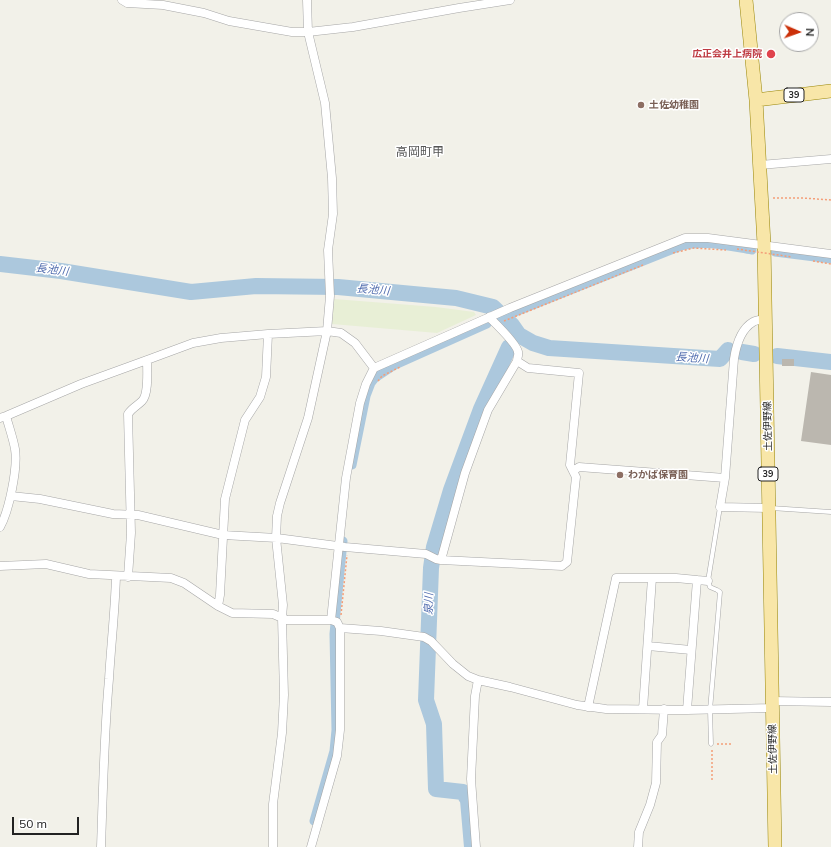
<!DOCTYPE html>
<meta charset="utf-8">
<style>
body{margin:0}
#map{position:relative;width:831px;height:847px;overflow:hidden;background:#f2f1e9;font-family:Mulish,sans-serif}
canvas{display:block}
.north{position:absolute;left:779px;top:12px;width:40px;height:40px;box-sizing:border-box;background:#fff;border:1px solid #a7a7a7;border-radius:50%;rotate:92deg;font-size:11px;font-weight:700;line-height:16px;text-align:center;color:#222}
.north::after{content:'';display:block;margin:auto;width:14px;height:18px;background:#cb3009;clip-path:polygon(50% 0,100% 100%,50% 72%,0 100%)}
.scale{position:absolute;left:12px;top:817px;width:67px;height:18px;box-sizing:border-box;border:2px solid #222;border-top:0;padding-left:5px;font-size:12px;line-height:14px;white-space:nowrap;color:#222;-webkit-text-stroke:3px #fff;paint-order:stroke}
</style>
<div id="map">
<canvas width="831" height="847"></canvas>
<div class="north">N</div>
<div class="scale">50 m</div>
</div>
<script>
const g = document.querySelector('canvas').getContext('2d');
g.lineJoin = 'round';
function fill(path, color) { g.fillStyle = color; g.fill(path, 'evenodd'); }
function strokePath(path, color, width, dash) { g.strokeStyle = color; g.lineWidth = width; g.lineCap = dash ? 'butt' : 'round'; g.setLineDash(dash || []); g.stroke(path); }
function label(font, color, halo, rows, align = 'center') {
  g.font = font + ' Mulish,"Noto Sans JP",sans-serif'; g.lineWidth = 3; g.setLineDash([]); g.textBaseline = 'middle'; g.strokeStyle = halo; g.fillStyle = color; for (const [text, x, y, turn = 0] of rows) {
    g.save(); g.translate(x, y); g.rotate((+turn || 0) * Math.PI / 180); g.textAlign = isNaN(turn) ? turn : align; if (halo) g.strokeText(text, 0, 0); g.fillText(text, 0, 0); g.restore();
  }
}
fill(new Path2D(`
 M334,299l102,8 38,5 2,3 -39,18 -105,-9z`), '#e8efd6');
strokePath(new Path2D(`
 M775,252l56,7
 M500,318l181,-72c24,-6 47,0 71,4
 M352,465l14,-69 5,-13 4,-5 18,-12 94,-42
 M314,821l20,-70 2,-21 -2,-96 9,-93`), '#acc8dd', 9);
strokePath(new Path2D(`
 M0,264l61,7 130,21 65,-6 82,1 118,11 37,9 19,18 7,10 14,8 16,5 171,11 8,-9
 M742,352l12,2
 M777,356l54,6
 M472,847l-4,-47 -5,-8 -27,-3 -2,-65 -8,-24 5,-132 3,-21 17,-57 30,-81 28,-62`), '#acc8dd', 16);
fill(new Path2D(`
 M782,359h12v7h-12z
 M811,372l20,3v70l-30,-4z`), '#bbb7af');
const service = new Path2D(`
 M771,508l60,4
 M711,744l-1,-34 10,-118 -3,-2 -7,-3 -2,-6 12,-74`);
const minor = new Path2D(`
 M122,0l5,3 36,2 41,8 25,8 63,11h16l45,-5 106,-19 51,-8
 M760,165l71,-6
 M268,334l-2,43 -6,20 -15,23 -20,79 -5,96 -2,11 14,7 41,1 14,6h44l6,2 3,6 41,3 43,6 7,4 22,23 15,12 10,4 32,7 67,18 29,4 81,1 85,-2
 M0,418l6,-2 75,-32 66,-24 46,-17 28,-5 47,-4 59,-3 14,2 14,10 19,25
 M573,471l6,-4 146,11 9,-119c2,-13 7,-30 19,-37 3,-2 9,-2 13,-3
 M725,478l-5,29 48,1
 M11,496l29,3 73,15 25,1 85,20 54,3 68,9 81,7 10,5 5,1 121,6 5,-4 9,-85 -6,-12 9,-92 -51,-5 -11,-7
 M0,527c9,-16 18,-59 15,-78 -2,-11 -6,-22 -9,-33
 M441,560l24,-87 23,-63 29,-49c0,-3 2,-6 1,-9 -1,-8 -22,-28 -29,-35
 M0,566l46,-2 43,10 82,4 13,5 34,23
 M128,577l3,-44 -3,-119c4,-6 9,-8 14,-13 7,-7 5,-31 5,-41
 M697,580l11,1
 M331,620l15,-142 14,-75 6,-19 8,-16 136,-60 175,-70h23l123,16
 M648,646l43,4
 M772,701l59,1
 M588,707l28,-129h60l21,2 -10,130
 M643,709l9,-131
 M101,847c2,-56 3,-112 8,-168 2,-34 6,-68 7,-103
 M273,847v-43l9,-71 2,-38 -2,-77 1,-13 -7,-67 1,-22 3,-13 28,-85 19,-87 3,-35 -2,-46 5,-36 -1,-36 -7,-75 -17,-71 -1,-32
 M311,847l26,-91 3,-26v-102
 M476,847l-5,-68 4,-83 3,-16
 M638,847l1,-15 11,-27 6,-22 1,-41 5,-7 2,-26`);
const primary = new Path2D(`
 M746,0l10,100 8,144 11,603
 M756,100l75,-9`);
strokePath(service, '#a6a6a6', 5);
strokePath(minor, '#a6a6a6', 9);
strokePath(primary, '#998607', 14);
strokePath(new Path2D(`
 M773,198h30l28,2
 M673,253l21,-5 32,2
 M813,261l18,3
 M504,321l139,-56
 M378,381l4,-5 18,-9
 M341,615l6,-60
 M717,744h16
 M712,750v30`), '#f49e78', 1.5, [2, 2]);
strokePath(service, '#fff', 4);
strokePath(minor, '#fff', 8);
strokePath(primary, '#f8e6a8', 13);
strokePath(new Path2D(`
 M737,249l55,8`), '#f49e78', 1.5, [2, 2]);
for (const [x, y, r, color] of [
 [771,54,5,"#e0444e"],
 [641,105,4,"#8d6e63"],
 [620,475,4,"#8d6e63"]
]) { const dot = new Path2D(); dot.arc(x, y, r, 0, 2 * Math.PI); g.fillStyle = color; g.fill(dot); strokePath(dot, '#fff', 1.5); }
for (const [x, y, w] of [
 [794,95,20],
 [768,474,20]
]) { const box = new Path2D(); box.roundRect(x - w / 2, y - 7, w, 14, 3); g.fillStyle = '#fff'; g.fill(box); strokePath(box, '#222', 1); }
label('bold 9px', '#222', null, [
 ["39",794,95],
 ["39",768,474]
]);
label('bold 10px', '#be3a42', '#fff', [
 ["広正会井上病院",762,54]
], 'right');
label('bold 10px', '#785e54', '#fff', [
 ["土佐幼稚園",649,105],
 ["わかば保育園",628,475]
], 'left');
label('10px', '#222', '#fff', [
 ["土佐伊野線",768,426,-91],
 ["土佐伊野線",773,749,-91]
]);
label('italic 11px', '#516daf', '#fff', [
 ["長池川",52,270,7],
 ["長池川",373,290,5],
 ["長池川",692,358,4],
 ["泉川",429,604,-88]
]);
label('12px', '#555', '#fff', [
 ["高岡町甲",420,152]
]);
</script>
